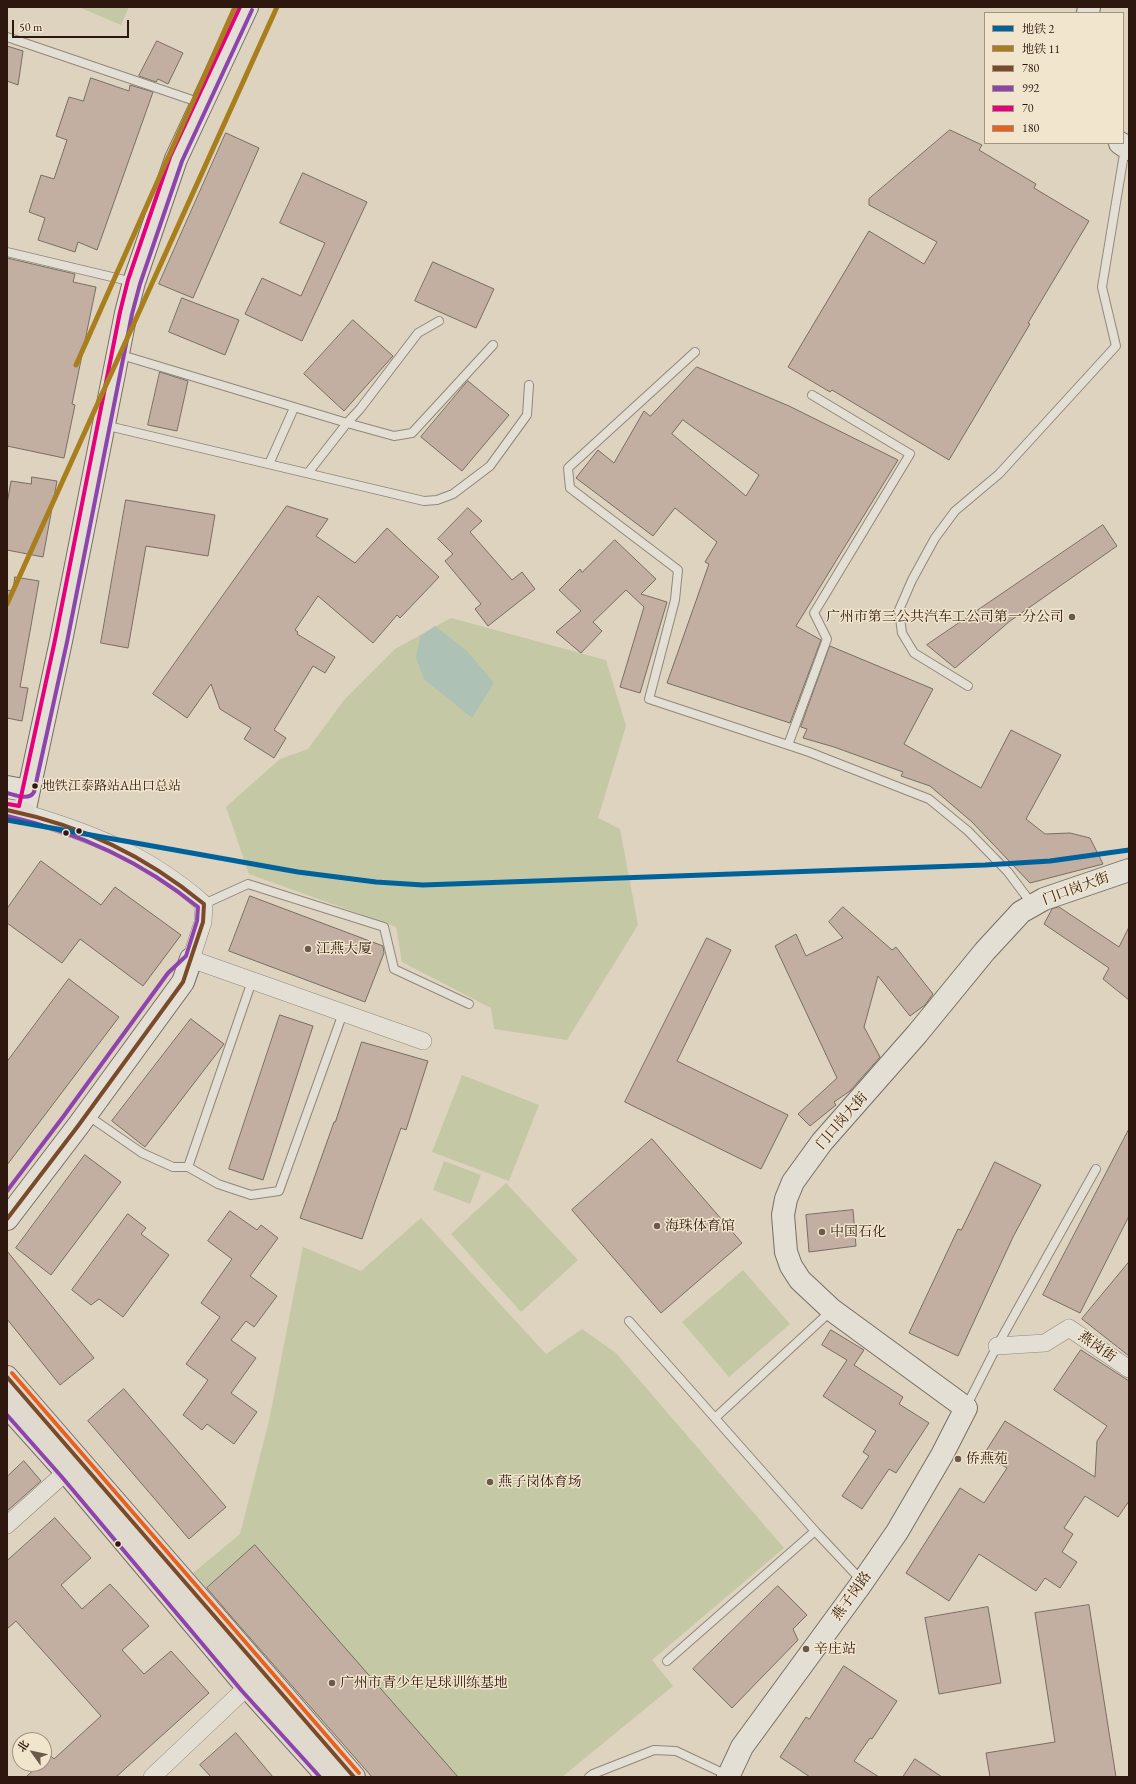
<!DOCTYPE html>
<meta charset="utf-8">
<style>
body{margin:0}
#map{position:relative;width:1136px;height:1784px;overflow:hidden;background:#ddd3bf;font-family:"EB Garamond","Noto Serif SC",serif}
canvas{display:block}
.frame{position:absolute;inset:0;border:8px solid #2e170e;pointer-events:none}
.legend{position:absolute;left:984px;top:12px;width:140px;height:132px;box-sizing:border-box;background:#f1e5cd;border:1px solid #a39381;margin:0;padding:5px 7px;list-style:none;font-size:12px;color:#2e170e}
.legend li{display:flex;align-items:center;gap:8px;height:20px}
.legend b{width:20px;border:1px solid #a39381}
.north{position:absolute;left:12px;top:1732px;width:40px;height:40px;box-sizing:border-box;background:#f1e5cd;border:1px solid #a39381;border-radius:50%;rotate:303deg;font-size:11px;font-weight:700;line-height:16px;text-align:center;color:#2e170e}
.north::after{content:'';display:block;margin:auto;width:14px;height:18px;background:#6b594c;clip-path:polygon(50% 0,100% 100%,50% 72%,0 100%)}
.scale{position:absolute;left:12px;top:20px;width:117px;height:18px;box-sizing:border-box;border:2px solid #2e170e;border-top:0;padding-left:5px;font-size:12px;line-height:14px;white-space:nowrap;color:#2e170e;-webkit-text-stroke:3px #f1e5cd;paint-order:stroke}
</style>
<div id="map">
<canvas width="1136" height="1784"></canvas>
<div class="frame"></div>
<ul class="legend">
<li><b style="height:5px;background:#00629b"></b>地铁 2</li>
<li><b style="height:5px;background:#a87f1c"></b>地铁 11</li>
<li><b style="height:5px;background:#7a4b2a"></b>780</li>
<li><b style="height:5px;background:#8e44ad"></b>992</li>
<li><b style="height:5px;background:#e5007d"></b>70</li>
<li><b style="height:5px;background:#e86121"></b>180</li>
</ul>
<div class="north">北</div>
<div class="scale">50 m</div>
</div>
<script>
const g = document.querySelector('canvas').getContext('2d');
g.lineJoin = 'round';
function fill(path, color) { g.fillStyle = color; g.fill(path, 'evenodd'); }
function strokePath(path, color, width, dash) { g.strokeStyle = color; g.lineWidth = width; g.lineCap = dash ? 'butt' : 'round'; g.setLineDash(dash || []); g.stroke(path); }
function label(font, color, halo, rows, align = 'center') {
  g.font = font + ' "EB Garamond","Noto Serif SC",serif'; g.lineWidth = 3; g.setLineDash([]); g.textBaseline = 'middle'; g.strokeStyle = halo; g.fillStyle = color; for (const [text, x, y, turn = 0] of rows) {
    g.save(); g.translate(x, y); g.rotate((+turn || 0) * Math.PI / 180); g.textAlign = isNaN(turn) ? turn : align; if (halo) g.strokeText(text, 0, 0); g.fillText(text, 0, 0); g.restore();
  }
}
fill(new Path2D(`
 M79,7h50l-8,18z
 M451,618l155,42 20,66 -28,92 22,11 18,96 -71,115 -73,-11 -3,-21 -89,-46 -6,-35 -147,-53 -23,-67 54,-48 28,-10 36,-49 51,-51z
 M462,1075l77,30 -30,76 -77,-29z
 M444,1161l37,14 -11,29 -37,-14z
 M506,1183l72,77 -57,52 -70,-78z
 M421,1218l125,136 36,-25 34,24 168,195 -132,112 21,26 -111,91h-190l-179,-204 47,-39 29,-113 34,-174 58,24z
 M743,1270l47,54 -61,53 -47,-55z`), '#c5c8a5');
fill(new Path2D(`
 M435,626l32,25 27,32 -22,35 -48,-39 -8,-21 4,-22z`), '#adc1b4');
const building = new Path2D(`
 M157,41l26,12 -15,31 -10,-5 -2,3 -17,-6z
 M7,46l16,5 -5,34 -11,-4z
 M91,78l38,13 1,-6 23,7 -56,158 -19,-8 -3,10 -37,-12 7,-22 -16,-6 12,-37 13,4 13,-39 -11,-4 13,-39 14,4z
 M950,130l32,15 -3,5 57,34 -2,4 55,33 -61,102 2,1 -81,136 -117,-70 -2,2 -42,-25 81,-136 55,33 13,-22 -68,-37v-6z
 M226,133l33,15 -66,150 -34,-14z
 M303,173l64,29 -65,139 -57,-27 17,-36 39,18 24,-53 -45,-20z
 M7,258l68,16 -2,8 23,5 -24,117 3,1 -11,53 -57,-12z
 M433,262l61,27 -18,39 -61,-27z
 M182,298l57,22 -14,35 -56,-23z
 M353,320l40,36 -49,55 -40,-37z
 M697,367l92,39 109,54 -102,166 25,14 -31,83 -123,-40 42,-119 -4,-2 12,-20 -42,-34 -22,28 -77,-58 22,-28 16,13 30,-52 6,5zM683,420l76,55 -13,21 -74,-62z
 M160,372l28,9 -11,50 -29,-6z
 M468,381l41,34 -47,56 -41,-34z
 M32,477l25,4 -14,76 -36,-7v-46l4,-23 20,3z
 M126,500l89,15 -7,41 -62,-10 -18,102 -27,-5z
 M287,506l41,13 -12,17 39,27 32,-35 52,49 -39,41 -3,-3 -24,28 -55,-47 -23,34 3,2 -1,2 38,23 -10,16 -12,-7 -39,64 12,8 -12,20 -30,-19 7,-11 -31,-19 -9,-25 -24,34 -34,-24z
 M468,508l14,13 -12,11 42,48 10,-8 13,17 -47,37 -13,-17 6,-5 -36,-43 8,-7 -15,-15z
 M1103,525l14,21 -107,75 -55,47 -28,-23z
 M615,540l41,39 -15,15 26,8 -27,91 -20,-6 24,-80 -18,-17 -33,32 9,9 -21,22 -25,-21 25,-21 -22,-21 21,-21 2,3z
 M15,577l24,4 -19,106 8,1 -6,33 -15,-3v-128l6,1z
 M830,646l103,43 -29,55 77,44 30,-58 50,25 -35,64 19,15 25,-1 20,5 13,26 -73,19 -58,-61 -42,-36 -29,-10 2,-4 -69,-25 -31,-9 4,-9 -6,-2z
 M41,861l60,44 14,-18 66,48 -38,51 -63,-47 -18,24 -55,-40v-14z
 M250,896l133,50 1,7 -19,49 -136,-51z
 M843,907l49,43 4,-3 37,47 -8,11 -15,11 -32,-40 -14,51 16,30 -30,34 -16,11 2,3 -26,21 -12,-12 39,-36 -62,-132 21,-12 10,22 37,-18 -14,-16z
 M1059,907l60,40 10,-20v73l-26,-21 6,-11 -65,-44 8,-15z
 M707,938l24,12 -54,111 111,54 -27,54 -136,-67z
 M69,979l50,38 -112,148v-103z
 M280,1015l33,11 -50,154 -34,-11z
 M191,1019l33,25 -79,103 -33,-26z
 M362,1042l66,19 -22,69 -5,-2 -39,111 -62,-21 34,-96h1z
 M1129,1129v87l-49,97 -37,-18z
 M652,1139l90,104 -81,70 -89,-103z
 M85,1155l36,27 -70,93 -35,-27z
 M995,1162l46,23 -28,52 -55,119 -49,-23 49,-104 3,1z
 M853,1210l3,36 -47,6 -3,-37z
 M230,1211l27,19 4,-5 17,13 -28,38 27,20 -23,31 -8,-6 -15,19 25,18 -25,35 26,19 -23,32 -27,-20 -5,6 -19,-15 25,-35 -22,-16 34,-47 -19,-14 31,-44 -24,-18z
 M128,1214l18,14 -5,6 28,21 -46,62 -24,-18 -8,6 -19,-15z
 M7,1251l87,107 -34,27 -53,-66z
 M1129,1262v94l-47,-37z
 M831,1330l33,20 -10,15 49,32 -4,7 30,19 -33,50 -7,-4 -27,40 -20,-13 27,-40 -6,-4 13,-21 -53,-35 24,-36 -25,-15z
 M1081,1350l48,31v120l-11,16 -33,-21 -21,32 9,6 -11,18 15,10 -17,26 -15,-10 -9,13 -57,-37 -30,47 -43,-28 54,-85 24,15 23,-35 -23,-14 21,-33 90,56 2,-36 10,-15 -53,-36z
 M124,1389l102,118 -37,32 -101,-118z
 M24,1461l17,20 -34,30v-34z
 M55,1518l36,40 -30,27 21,24 28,-25 39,42 -27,24 22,24 27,-23 38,42 -93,84h-90l14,-13h4v-3l6,-6 4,4 47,-43 -85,-95 -9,8v-68z
 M255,1545l203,232h-86l-136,-155 -29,-34z
 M778,1586l29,29 -14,14 5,11 -66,68 -39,-39z
 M1089,1605l27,172h-126l-4,-24 69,-11 -20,-129z
 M988,1607l13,76 -62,11 -14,-76z
 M844,1666l53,35 -25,38 -2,-1 -16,23 25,16h-69l-30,-20 26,-40 3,2z
 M236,1733l37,44h-62l-11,-12z
 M915,1759l27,18h-39z`);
fill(building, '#c2afa1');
strokePath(building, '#776e63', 1);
const lane = new Path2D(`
 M7,37l194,66
 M7,252l126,30
 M695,352l-127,116 2,20 108,82 -3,30 -26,99 160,53 120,47 39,32 40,41 24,32
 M118,354l229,69 13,-14 58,-76 21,-12
 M104,425l320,76 13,-1 16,-6 37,-28 37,-51 2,-30
 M269,464l25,-56
 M308,473l39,-50 47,13 18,-3 81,-88
 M968,686l-54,-33 -12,-20 -3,-23 13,-30 23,-42 20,-27 44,-37 117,-128 -14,-59 23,-139
 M788,745l39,-106 -13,-26 96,-159 -98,-59
 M204,904l44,-20 136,43 10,42 75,35
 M87,1115l55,38 31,14h15l64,-186
 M188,1167l30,17 33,11 28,-4 64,-178
 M629,1321l186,210 47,50
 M966,1407l31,-61 99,-177
 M715,1418l117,-108
 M667,1661l148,-130
 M589,1777l4,-3 61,-24 22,1 51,24`);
const street = new Path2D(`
 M24,813c68,20 126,43 180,91l-1,18 -12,37 232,82
 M997,1346l48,-3 24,-15 60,41
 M7,1525l59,-53
 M152,1777l95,-90`);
const secondary = new Path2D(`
 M1088,13l1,-6
 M1120,143l9,6
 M7,787l21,4
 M24,813l37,-172 65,-328 8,-31 42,-123 71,-152
 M7,1219l71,-93 105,-144 8,-23
 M728,1777l14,-30 117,-160 38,-55 45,-77 24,-47 -134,-98 -32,-30 -9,-14 -5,-14 -3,-37 3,-16 7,-17 29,-40 95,-108 68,-83 36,-39 23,-13 85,-29`);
const primary = new Path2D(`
 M7,810l17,3
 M7,1377l347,400
 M7,1406l59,66 181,215 81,90`);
strokePath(lane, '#90877b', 10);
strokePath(street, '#90877b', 18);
strokePath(secondary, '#776e63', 24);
strokePath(primary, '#776e63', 24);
strokePath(lane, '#e4dfd5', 8);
strokePath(street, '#e4dfd5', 17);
strokePath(secondary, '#e4dfd5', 22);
strokePath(primary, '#e0d9cd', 22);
strokePath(new Path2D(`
 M7,810c76,16 137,45 197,94l-1,18 -20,60 -105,144 -71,93
 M7,1377l347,400`), '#7a4b2a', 4);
strokePath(new Path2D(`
 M7,793c8,2 22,8 27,-1l33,-150 65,-328 8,-30 42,-123 70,-151
 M7,816c71,16 134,45 191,91l-1,14 -11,35 -18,17 -105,144 -56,74
 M7,1415l54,61 181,215 78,86`), '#8e44ad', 4);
strokePath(new Path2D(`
 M8,804l11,2 36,-166 65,-328 8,-32 42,-123 70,-150`), '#e5007d', 4);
strokePath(new Path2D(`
 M12,1373l347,400`), '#e86121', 4);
strokePath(new Path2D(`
 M7,820l291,52 78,10 47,3 562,-20 65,-4 79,-11`), '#00629b', 5);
strokePath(new Path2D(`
 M76,365l159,-358
 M7,604l270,-597`), '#a87f1c', 5);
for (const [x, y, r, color] of [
 [1072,617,4,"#6b594c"],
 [35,786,3.5,"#2e170e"],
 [79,831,3.5,"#2e170e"],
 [66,833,3.5,"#2e170e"],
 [308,949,4,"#6b594c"],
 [657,1226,4,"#6b594c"],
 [822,1232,4,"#6b594c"],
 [958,1459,4,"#6b594c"],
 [490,1482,4,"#6b594c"],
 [118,1544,3.5,"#2e170e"],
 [806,1649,4,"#6b594c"],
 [332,1683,4,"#6b594c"]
]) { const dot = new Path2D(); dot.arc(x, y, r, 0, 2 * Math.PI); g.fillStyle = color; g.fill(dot); strokePath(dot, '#f1e5cd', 1.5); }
label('13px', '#2e170e', '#f1e5cd', [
 ["地铁江泰路站A出口总站",42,786]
], 'left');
label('14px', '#2e170e', '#f1e5cd', [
 ["广州市第三公共汽车工公司第一分公司",1064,617,"right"],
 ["江燕大厦",316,949],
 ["海珠体育馆",665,1226],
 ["中国石化",830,1232],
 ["侨燕苑",966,1459],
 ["燕子岗体育场",498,1482],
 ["辛庄站",814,1649],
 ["广州市青少年足球训练基地",340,1683]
], 'left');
label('14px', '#2e170e', '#f1e5cd', [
 ["门口岗大街",1076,889,-20],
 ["门口岗大街",842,1121,-49],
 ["燕岗街",1097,1347,35],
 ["燕子岗路",852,1596,-54]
]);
</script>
